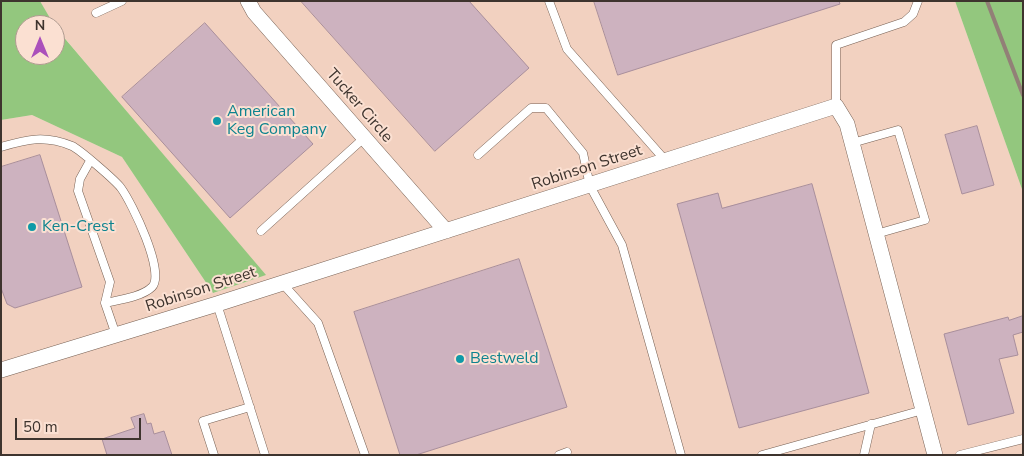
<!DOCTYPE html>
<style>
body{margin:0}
#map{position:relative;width:1024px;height:456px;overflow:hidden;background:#fbe0d2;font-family:"Nunito Sans",sans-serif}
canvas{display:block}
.frame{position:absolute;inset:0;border:2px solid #3e342e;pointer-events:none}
.north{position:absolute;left:15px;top:15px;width:50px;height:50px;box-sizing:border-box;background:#fbe0d2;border:1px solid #af9b90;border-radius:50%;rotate:0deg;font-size:14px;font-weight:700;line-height:20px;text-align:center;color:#3e342e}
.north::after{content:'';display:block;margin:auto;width:18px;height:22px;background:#ab50bb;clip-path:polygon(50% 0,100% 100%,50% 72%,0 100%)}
.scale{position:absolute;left:15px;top:418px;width:126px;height:22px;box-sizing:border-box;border:2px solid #3e342e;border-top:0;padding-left:6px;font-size:15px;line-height:18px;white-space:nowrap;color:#3e342e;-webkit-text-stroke:4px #fbe0d2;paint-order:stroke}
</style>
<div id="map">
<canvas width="1024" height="456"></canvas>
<div class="frame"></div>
<div class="north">N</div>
<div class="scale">50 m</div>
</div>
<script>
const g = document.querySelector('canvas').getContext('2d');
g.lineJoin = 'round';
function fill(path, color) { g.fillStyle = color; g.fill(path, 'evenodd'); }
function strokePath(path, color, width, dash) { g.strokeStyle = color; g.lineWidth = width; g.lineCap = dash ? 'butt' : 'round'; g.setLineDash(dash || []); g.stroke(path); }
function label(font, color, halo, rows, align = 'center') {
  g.font = font + ' "Nunito Sans",sans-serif'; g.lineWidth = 4; g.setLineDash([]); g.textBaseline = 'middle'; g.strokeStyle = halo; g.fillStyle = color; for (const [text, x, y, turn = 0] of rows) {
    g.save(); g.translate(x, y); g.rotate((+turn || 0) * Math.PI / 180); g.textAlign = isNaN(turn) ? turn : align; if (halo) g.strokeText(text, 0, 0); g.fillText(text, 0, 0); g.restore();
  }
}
fill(new Path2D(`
 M40,1h915l68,191v263h-1022v-335l31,-5 90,42 91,136 52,-18 -213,-252z`), '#f2d1c0');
fill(new Path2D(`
 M1,1h39l14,24h-29v30h30v-28l211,248 -53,18 -91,-136 -90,-42 -31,5z
 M955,1h68v191z`), '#93c77e');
const building = new Path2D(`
 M301,1h168l60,67 -94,83z
 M594,1h245l1,3 -222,71z
 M205,23l108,121 -83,74 -108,-121z
 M977,126l17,59 -32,9 -17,-59z
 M40,155l42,132 -67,21 -8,-4 -6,-16v-121z
 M812,184l57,209 -130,35 -62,-224 41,-11 4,15z
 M519,259l48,148 -151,48h-16l-46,-143z
 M1023,316v16l-10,3 5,20 -19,4 15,54 -46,12 -24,-91 64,-17 1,3z
 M144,414l3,10 4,-1 3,11 10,-3 8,24h-65l-5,-16 33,-11 -4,-10z`);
fill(building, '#cdb2bf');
strokePath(building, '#a98f9c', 1);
const lane = new Path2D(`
 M549,1l18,48 98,111
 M96,13l26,-12
 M836,106v-61l68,-23 9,-8 5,-13
 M852,143l46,-13 27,90 -49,14
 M1,147c27,-8 44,-12 71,-1 7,3 44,35 49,42 11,15 45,85 31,99 -10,10 -34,13 -47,16
 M478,155l53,-47h15l37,45 7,33 32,59 59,210
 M90,161l-10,18 -2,12 32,91 -5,21 11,32
 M261,231l103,-93
 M282,283l36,40 47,132
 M217,304l48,151
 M214,455l-11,-34 47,-14
 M559,455l8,-3
 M762,455l161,-45
 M864,455l7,-31
 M960,455l63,-16`);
const street = new Path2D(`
 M248,1l6,11 192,219
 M1,370l216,-66 619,-198 11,18 88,331`);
strokePath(lane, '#776154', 9);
strokePath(street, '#776154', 16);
strokePath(lane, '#fff', 8);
strokePath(street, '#fff', 15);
strokePath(new Path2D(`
 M987,1l36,94`), '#928077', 4);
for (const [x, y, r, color] of [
 [217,121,5,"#0f9aa8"],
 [32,227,5,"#0f9aa8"],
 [460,359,5,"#0f9aa8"]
]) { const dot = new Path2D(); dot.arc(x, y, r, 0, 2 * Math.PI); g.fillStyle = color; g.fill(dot); strokePath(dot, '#fbe0d2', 2); }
label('16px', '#3e342e', '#fbe0d2', [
 ["Tucker Circle",359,106,49],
 ["Robinson Street",587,168,-18],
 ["Robinson Street",201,290,-18]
]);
label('16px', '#0d838f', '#fbe0d2', [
 ["American",227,112],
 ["Keg Company",227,130],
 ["Ken-Crest",42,227],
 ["Bestweld",470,359]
], 'left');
</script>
